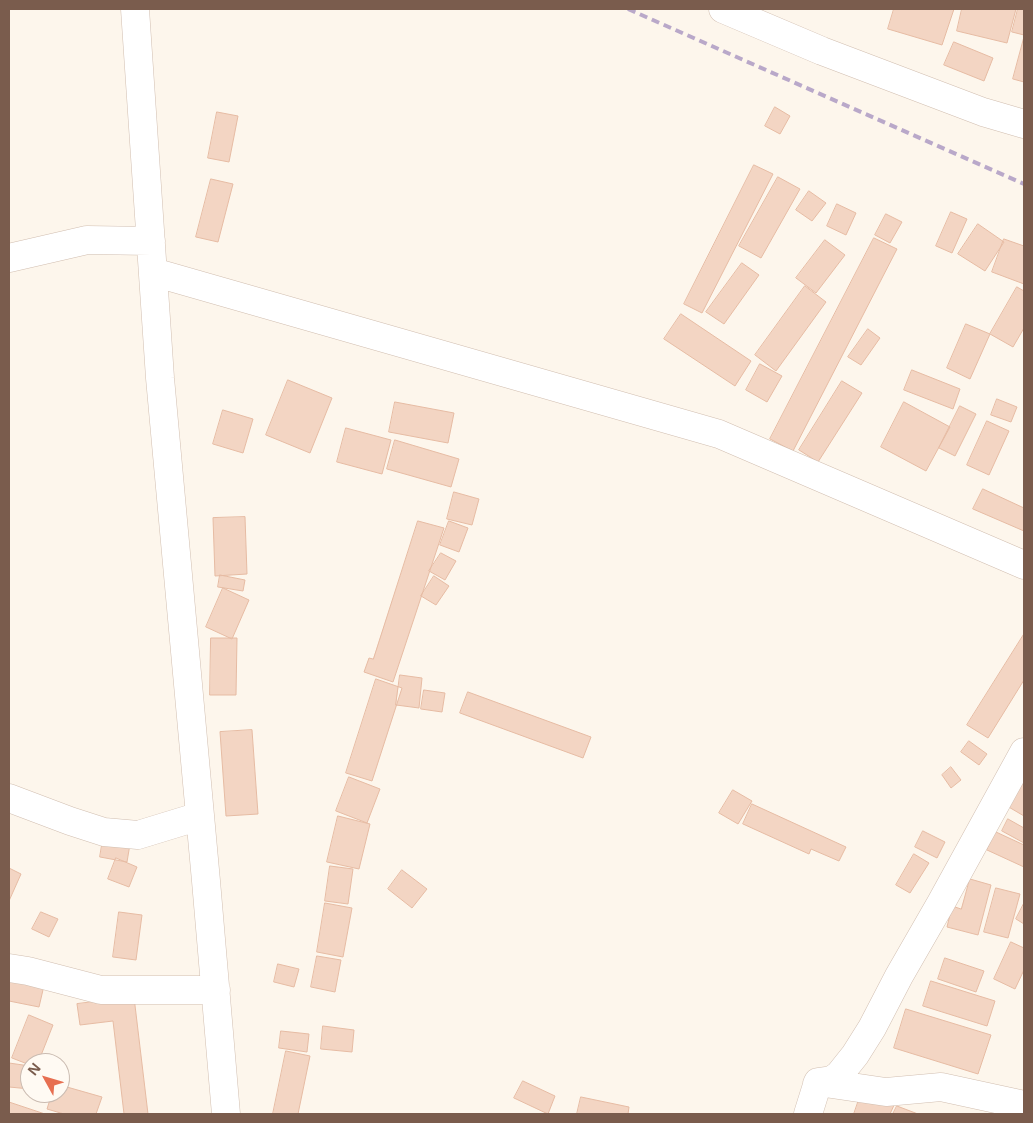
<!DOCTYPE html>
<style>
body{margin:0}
#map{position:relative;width:1033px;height:1123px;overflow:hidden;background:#fdf6ec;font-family:"Noto Sans",sans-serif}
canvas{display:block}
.frame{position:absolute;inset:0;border:10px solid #7a5c4d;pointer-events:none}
.north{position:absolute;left:20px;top:1053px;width:50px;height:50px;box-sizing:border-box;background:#fffaf3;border:1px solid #cabbb1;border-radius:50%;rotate:309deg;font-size:14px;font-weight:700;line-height:20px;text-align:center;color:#7a5c4d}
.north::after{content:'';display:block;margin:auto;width:18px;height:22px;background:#e76f51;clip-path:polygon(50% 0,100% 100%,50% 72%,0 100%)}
</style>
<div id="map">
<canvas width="1033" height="1123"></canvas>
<div class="frame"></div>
<div class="north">N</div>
</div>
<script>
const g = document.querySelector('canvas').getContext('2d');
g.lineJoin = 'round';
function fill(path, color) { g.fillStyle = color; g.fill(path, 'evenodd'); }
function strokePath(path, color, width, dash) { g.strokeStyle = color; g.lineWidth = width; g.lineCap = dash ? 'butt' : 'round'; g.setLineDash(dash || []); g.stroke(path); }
const building = new Path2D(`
 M894,9h60l-12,36 -54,-16z
 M962,9h54l-9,34 -50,-12z
 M1018,9h6v26l-12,-3z
 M1024,37v45l-11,-3z
 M954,42l39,16 -9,23 -40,-16z
 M775,107l15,9 -10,18 -15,-8z
 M217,112l21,4 -9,46 -21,-4z
 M754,165l19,9 -71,139 -18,-9z
 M778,177l22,12 -39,69 -22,-12z
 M211,179l22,5 -15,58 -22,-5z
 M809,191l17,12 -14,18 -16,-11z
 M837,204l19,9 -10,22 -19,-9z
 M951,212l16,7 -15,34 -16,-7z
 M886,214l16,8 -12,21 -15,-8z
 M978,224l26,18 -19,29 -27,-17z
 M874,238l23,11 -104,202 -23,-12z
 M1004,239l20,7v38l-32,-12z
 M825,240l20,15 -29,38 -20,-15z
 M742,263l17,12 -35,49 -18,-12z
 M805,286l21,16 -50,69 -21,-16z
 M1017,287l7,4v37l-11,19 -23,-13z
 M681,314l70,47 -16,25 -71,-47z
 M966,324l24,10 -20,45 -23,-11z
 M868,329l12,9 -19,27 -13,-8z
 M760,364l22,12 -15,26 -21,-12z
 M912,370l48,19 -7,20 -49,-19z
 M288,380l44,18 -22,55 -44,-18z
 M842,381l20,12 -44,69 -19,-12z
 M997,399l20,8 -6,15 -20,-7z
 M395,402l59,11 -6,30 -59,-11z
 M904,402l46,25 -24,44 -45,-24z
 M960,406l16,8 -21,42 -16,-8z
 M223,410l30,9 -10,34 -30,-9z
 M987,421l22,10 -20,44 -22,-10z
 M346,428l45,12 -9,34 -45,-12z
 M395,440l64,19 -8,28 -64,-18z
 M983,489l41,19v23l-51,-22z
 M454,492l25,7 -7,26 -25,-6z
 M245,517l2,57 -32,2 -2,-58z
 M418,521l26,7 -51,154 -29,-10 5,-14 4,1z
 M449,521l19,7 -9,24 -19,-7z
 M441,553l15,8 -11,19 -16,-9z
 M220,575l25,5 -2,11 -25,-4z
 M434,576l15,10 -13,19 -15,-9z
 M223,588l26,12 -17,39 -26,-12z
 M1024,634v46l-36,58 -21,-13z
 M211,638h26l-1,57h-26z
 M400,675l22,3 -3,30 -23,-3z
 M376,679l26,9 -30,93 -26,-8z
 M424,690l21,3 -3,19 -21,-3z
 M468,692l123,45 -8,21 -123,-45z
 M252,730l6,84 -32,2 -6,-84z
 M969,741l18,13 -8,11 -18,-13z
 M951,767l10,13 -10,8 -9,-13z
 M349,777l31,12 -13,34 -31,-12z
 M1024,777v39l-17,-10z
 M733,790l19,11 -14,23 -19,-11z
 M752,804l94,43 -7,14 -28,-12 -2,5 -66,-30z
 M338,816l32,8 -11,45 -32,-7z
 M1008,819l16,9v15l-22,-12z
 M923,831l22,11 -8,16 -22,-11z
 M996,832l28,13v22l-37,-17z
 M103,839l27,5 -3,18 -27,-5z
 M914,854l15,9 -19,30 -14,-8z
 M116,858l21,9 -8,20 -21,-8z
 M330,866l23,3 -5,35 -23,-3z
 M9,868l12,6 -12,27z
 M402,870l25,19 -15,19 -24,-19z
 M970,879l21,6 -13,50 -31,-8 5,-21 9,3z
 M996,888l24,6 -12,44 -24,-6z
 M325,903l27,5 -9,49 -26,-5z
 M1024,903v21l-8,-5z
 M41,912l17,7 -9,18 -17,-8z
 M119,912l23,3 -6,45 -23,-3z
 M1011,942l13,6v22l-9,19 -21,-10z
 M317,956l24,4 -6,32 -24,-5z
 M945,958l39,13 -8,21 -38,-13z
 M278,964l21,5 -5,18 -20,-5z
 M9,970l37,7 -7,30 -30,-6z
 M931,981l64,20 -8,25 -64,-20z
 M134,997l14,117h-24l-11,-93 -33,4 -3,-21z
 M906,1009l85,26 -13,39 -84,-26z
 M29,1015l24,10 -15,38h-8v2l-18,-7z
 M323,1026l31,4 -2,22 -31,-3z
 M281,1031l28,3 -2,18 -28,-4z
 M286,1051l24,5 -12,58h-25z
 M9,1063l21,3v23l-21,-2z
 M523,1081l32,15 -7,18 -34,-16z
 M60,1085l42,12 -6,17h-32l-17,-5 5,-16h8z
 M862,1091l33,12 -5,11h-36z
 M581,1097l48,10 -1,7h-51z
 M9,1102l36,12h-36z
 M897,1106l21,8h-25z`);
fill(building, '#f3d5c3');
strokePath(building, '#e6bba3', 1);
const minor = new Path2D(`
 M135,9l25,369 46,503 20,233
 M723,9l99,42 161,61 41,12
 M9,258l78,-18 64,1
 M153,272l566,162 305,131
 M9,798l61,23 34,11 34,3 62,-19
 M9,968l19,3 73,19h115
 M817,1084l1,-2 68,10 55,-5 83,18
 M808,1114l10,-32 14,-2 7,-5 16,-20 17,-27 27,-52 42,-73 83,-151`);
strokePath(minor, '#d1beb0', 29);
strokePath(minor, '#fff', 28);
strokePath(new Path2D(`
 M628,9l396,175`), '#b9a8c9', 4, [8, 5]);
</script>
